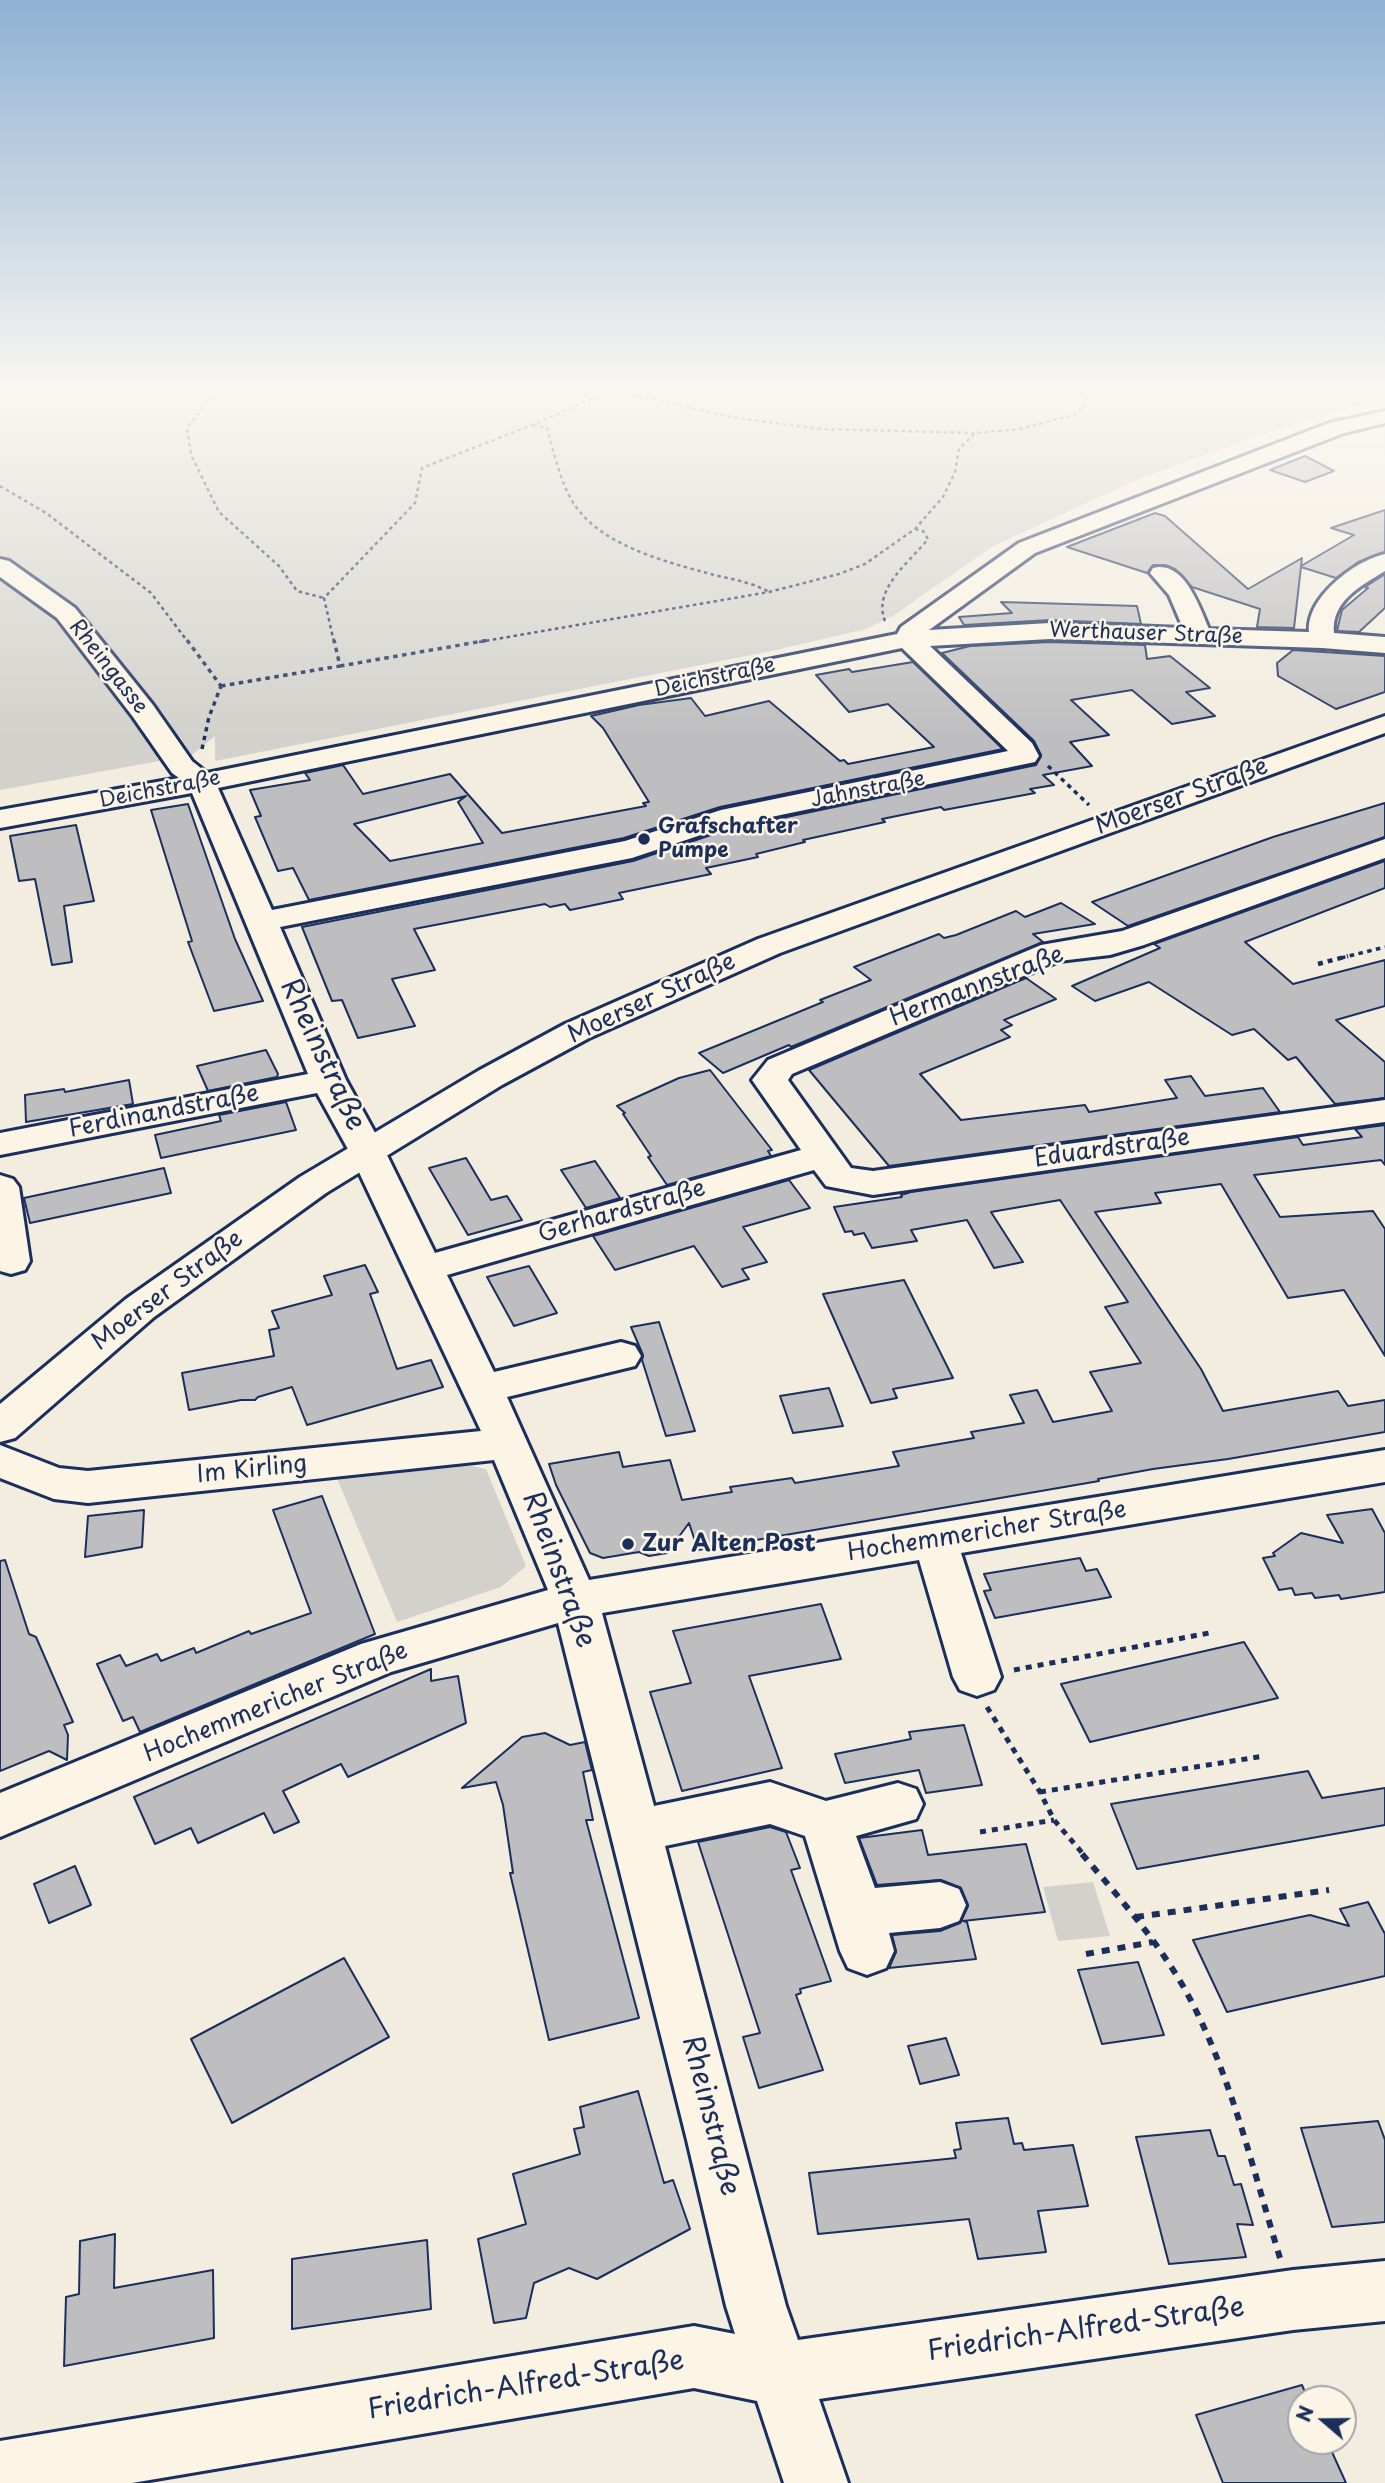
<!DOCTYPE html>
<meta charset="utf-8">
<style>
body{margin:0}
#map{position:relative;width:1385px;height:2483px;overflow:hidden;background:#f3ede0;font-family:"Playpen Sans",sans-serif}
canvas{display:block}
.north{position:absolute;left:1287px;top:2385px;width:70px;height:70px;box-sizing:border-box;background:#fcf5e5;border:2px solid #a2a6af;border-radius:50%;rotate:290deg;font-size:19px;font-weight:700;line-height:28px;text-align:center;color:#1b2f5e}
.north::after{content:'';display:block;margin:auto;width:24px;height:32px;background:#1b2f5e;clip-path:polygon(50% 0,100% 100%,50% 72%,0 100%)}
</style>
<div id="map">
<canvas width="1385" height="2483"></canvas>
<div class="north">N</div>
</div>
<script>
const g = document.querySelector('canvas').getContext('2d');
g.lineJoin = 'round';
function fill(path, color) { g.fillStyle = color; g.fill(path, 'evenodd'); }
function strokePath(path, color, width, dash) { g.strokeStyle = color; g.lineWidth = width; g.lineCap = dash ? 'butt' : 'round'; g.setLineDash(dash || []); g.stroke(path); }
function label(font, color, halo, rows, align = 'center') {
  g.font = font + ' "Playpen Sans",sans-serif'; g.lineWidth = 5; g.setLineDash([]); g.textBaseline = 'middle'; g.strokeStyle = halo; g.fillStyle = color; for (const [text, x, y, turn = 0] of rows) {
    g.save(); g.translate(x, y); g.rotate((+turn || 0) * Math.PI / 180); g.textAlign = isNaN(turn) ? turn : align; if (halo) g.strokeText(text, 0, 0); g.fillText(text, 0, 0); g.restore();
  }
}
fill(new Path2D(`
 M0,390h1385v8l-124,37 -122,44 -146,67 -100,70 -27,13 -99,23 -552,109v-25l-23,19 -192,35z
 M447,1461l39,8 40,97 -25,21 -104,35 -63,-151z
 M1093,1882l17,54 -52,5 -15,-54z`), '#d3d1cc');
const building = new Path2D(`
 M1305,456l29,15 -29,11 -35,-12z
 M1385,510v42l-27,10 -22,16 -35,-11 -7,61 -37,-1 3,-18 -68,-22 -17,-18 -10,-4h-12l-6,8 -80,-26 88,-34 10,3 83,73 54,-31 -1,8 53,-31 -23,-7z
 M1385,574v34l-26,24 -22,-1 5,-21 26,-22 -3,-1z
 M1001,602l136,4 4,18 -91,-4 -86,5 -5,-8 53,-4z
 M1050,642l95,3 2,14 23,-3 40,32 -24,4 29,24 -43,8 -40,-34 -61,10 38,35 -39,7 22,24 -49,9 11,10 -24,4 5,4 -91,17 -3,-3 -59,12 3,3 -82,18 2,2 -49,12 2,3 -52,11 5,6 -92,19 4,6 -53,11 -5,-6 -15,3 -5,-3 -131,25 21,41 -43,9 23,47 -57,12 -16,-38 -10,1 -30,-74 331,-66 96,-32 307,-64 5,-10 -7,-14 -92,-88 28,-7z
 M1293,650l92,6v36l-49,17 -58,-33 -1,-13z
 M913,662l90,87 -283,58 -96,31 -315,62 -16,-32 -15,3 -23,-54 6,-1 -11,-26 60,-10 -5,-7 38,-8 20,29 87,-20 52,59 144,-27 -3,-3 6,-1 -46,-74 -12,-12 48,-11 52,-7 14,18 64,-15 71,60 4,-1 4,4 86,-17 -46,-43 -39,8 -33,-37 33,-6 3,3zM466,796l-8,6 25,41 -93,18 -36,-37z
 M1385,803v34l-257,89 -36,-24 181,-65z
 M188,804l47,135 28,62 -49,10 -26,-69 4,-1 -41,-131z
 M76,825l18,76 -30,5 8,56 -20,3 -17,-86 -16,2 -9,-45z
 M1385,861v27l-140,54 48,42 92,-24v46l-49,14 49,42v36l-50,6 -39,-47 -8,3 -34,-31 -22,6 -83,-53 -54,19 -23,-15 88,-38 -6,-4z
 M1061,903l34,21 -62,10 10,8 -252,105 -2,-2 -66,28 -24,-20 124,-51 -3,-2 51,-20 -17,-13 85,-33 5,4 12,-3 60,-24 9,6z
 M1026,978l30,21 -52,21 8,5 -11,5 9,7 -90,37 41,46 124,-15 4,7 88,-14 -12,-18 26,-4 14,20 58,-8 17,24 -391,54 -80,-96z
 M266,1050l12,24 -1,3 -69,14 -11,-25z
 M710,1070l62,80 -4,1 3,5 -104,29 -19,-28 3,-1 -28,-42 2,-1 -8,-7 62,-28z
 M129,1080l4,24 -107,18 -1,-27 39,-6 1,3z
 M286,1102l10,28 -135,28 -6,-23 66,-14 -2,-6z
 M1385,1125v40l-4,-5 -127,15 26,42 93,-6 12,18v127l-41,-66 -56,8 -67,-114 -66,9 6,10 -66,9 106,157 22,42 115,-20 10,15 37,-6v32l-157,27 -75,10 -55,10 1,2 -401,69 -9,-27 -22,30 -18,3 -10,-4 -36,6 -13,-5 -34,-68 -7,-21 70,-12 4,15 47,-7 12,40 50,-8 -2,-5 62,-9 3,5 104,-17 -6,-14 81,-14 -3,-6 53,-9 -14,-28 27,-5 16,32 59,-11 -22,-39 51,-9 -36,-56 23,-5 -68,-102 -69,12 32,50 -29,6 -27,-48 -56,10 6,11 -45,7 -8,-15 -10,2 -2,-4 -7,1 -11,-25 68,-10 -1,-2 10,-3 387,-55 5,8 59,-8 -7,-8z
 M466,1158l25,42 16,-4 15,24 -54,15 -39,-67z
 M595,1161l25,37 -34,10 -25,-38z
 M164,1168l7,25 -141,30 -6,-25z
 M789,1180l21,28 -67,19 24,35 -25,7 7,10 -27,8 -28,-41 -79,24 -22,-34z
 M365,1265l13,27 -8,2 27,75 34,-9 12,27 -136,38 -15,-38 -34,10 -3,3h-14l-52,10 -7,-37 92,-17 -5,-26 10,-2 -7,-17 60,-16 -8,-19z
 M529,1266l28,47 -43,13 -27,-49z
 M904,1280l49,98 -60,11 4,9 -26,5 -48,-109z
 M659,1322l36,109 -29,5 -24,-76 1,-5 -12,-28z
 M829,1388l14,38 -50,7 -13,-37z
 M322,1496l53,138 -235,98 -7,-15 -10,4 -26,-57 23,-9 6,11 31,-12 4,7 33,-13 2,5 53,-22 2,3 60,-21 -38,-103z
 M1372,1509l13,24v59l-44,7 -2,-4 -24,3 -3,-5 -17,2 -3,-7 -13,2 -16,-32 12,-2 -2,-3 28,-20 42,10 -16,-28z
 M144,1510l-2,37 -57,10 3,-41z
 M1080,1558l6,13 11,-2 14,28 -116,21 -11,-27 7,-1 -7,-16z
 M5,1560l24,74 7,3 37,85 -9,3 4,10 -1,25 -18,-9 -49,20v-210z
 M821,1604l20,55 -92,17 33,92 -100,23 -32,-99 41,-9 -18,-52z
 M1244,1642l34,56 -188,44 -29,-58z
 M431,1669v12l27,-5 8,47 -118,54 -7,-13 -58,27 16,31 -25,11 -10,-20 -66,30 -7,-15 -36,16 -21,-47z
 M964,1725l18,60 -56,8 -7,-23 -74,13 -10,-29 76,-15 -2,-7z
 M545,1733l25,12 15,-3 7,28 -9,2 10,48h-7l53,198 -90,22 -39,-167h3l-10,-68 -7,-23 -34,6 60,-51z
 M1308,1771l14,27 63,-10v37l-248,44 -26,-65z
 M770,1827l16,5 14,36 -9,2 40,111 -31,8 1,4 -5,2 27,75 -64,18 -16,-51 17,-4 -62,-191z
 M922,1830l6,25 98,-11 19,68 -82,9 4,1 9,37 -87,9 7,-16 -4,-17 48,-4 20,-8 8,-17 -7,-18 -20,-8 -64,5 -18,-47z
 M75,1866l16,39 -42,18 -15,-39z
 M1368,1902l17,32v42l-158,36 -34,-72 117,-25 39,11 -9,-17z
 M344,1958l45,79 -157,86 -41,-84z
 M1138,1962l26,73 -62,9 -24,-74z
 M946,2038l13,37 -39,9 -12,-38z
 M638,2091l26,92 9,-3 17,49 -93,50 -28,-11 -35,15 -8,35 -32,5 -16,-84 48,-15 -13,-50 67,-20 -6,-25 10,-2 -4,-20z
 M1008,2118l6,26 8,-1 2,7 49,-5 15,61 -50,5 8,41 -68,7 -9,-40 -151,15 -9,-61 147,-15 -2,-8 7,-1 -5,-26z
 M1378,2121l7,19v82l-53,5 -31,-99z
 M1210,2130l8,26h7l9,29 7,-1 12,41 -16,-1 9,33 -77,7 -33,-127z
 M115,2234l-1,54 99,-18 1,68 -150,28 2,-69 13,-3 1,-53z
 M427,2240l4,69 -139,20v-70z
 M1302,2385l6,14h-7v42h26l19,42h-123l-27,-68z`);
fill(building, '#bebec0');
strokePath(building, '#1b2f5e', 2);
const minor = new Path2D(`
 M1385,411v12l-41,10 -309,120 -106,77 121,-7 133,5 -14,-33 -19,-22 3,-5c31,-8 46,38 56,61l100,3c-3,-34 45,-71 76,-78v17c-24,15 -54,30 -51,62l51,4v16l-63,-5 -272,-9 -120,7 102,97 7,13 -4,6 -307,64 -96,32 -352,69 66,153 39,71 50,102 366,-103 -49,-70 16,-20 273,-115 81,-14 263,-92v19l-241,87 -34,10 -51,6 -267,113 -4,6 63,88 22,3 512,-71v22l-512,73 -47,-9 -12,-16 -367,105 47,97 127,-30 14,4 6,10 -6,10 -128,31 82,183 796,-130v32l-424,71 40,124 -7,13 -17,6 -17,-6 -7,-13 -34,-117 -317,53 52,193 116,-24 56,19 72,-18 18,6 7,15 -7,15 -60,17 19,52 65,-6 19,7 7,16 -7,16 -19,7 -51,5 5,18 -8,17 -19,7 -19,-7 -8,-17 -35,-115 -35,-12 -105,22 121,460 12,34 495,-70 92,-9v60l-92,9 -474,69 29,84h-64l-27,-82 -63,-13 -562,95h-132v-42l694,-115 41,8 -9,-28 -39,-166 -129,-517 -167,49 -391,165v-44l361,-149 187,-54 -54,-130 -406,43 -34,-4 -54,-21v-33l59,23 29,3 393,-40 -132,-280 -32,-58 -317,62v-22l308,-59 -116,-281 -192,35v-18l179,-32 -7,-5 -39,-56 -76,-99 -57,-41v-18l9,2 66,47 78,97 39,56 15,12 690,-139 4,-7 118,-84 310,-120zM902,648l106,103 -287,59 -96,31 -353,69 -54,-122z
 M0,1175l13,4 6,8 11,74 -5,9 -14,4 -11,-3z`);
const major = new Path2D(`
 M1385,716v17l-605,220 -191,85 -87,47 -176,108 -172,124 -139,121 -15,4v-38l126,-105 174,-122 178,-106 87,-47 193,-85z`);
strokePath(minor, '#1b2f5e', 6);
strokePath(major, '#1b2f5e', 6);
strokePath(new Path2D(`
 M216,390l-29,38 4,27 28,57 60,54 18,25 27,7
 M583,390l51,5 97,22 90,12 153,4
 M533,425l14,3c7,25 13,54 27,76 27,41 89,57 133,69 21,6 43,8 62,19
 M0,486l46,27 105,80 37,49
 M885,621c-13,-32 25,-59 43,-82l-5,-8 -8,-2
 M334,642l-10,-44 91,-95 7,-35 110,-43 79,-35
 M479,642l290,-50 70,-18 26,-10 50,-35 28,-32 12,-25 4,-23 16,-16 45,-4 53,-14 10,-7 8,-18`), '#1b2f5e', 2.5, [3.5, 3.5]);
strokePath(new Path2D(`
 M187,640l34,46
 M340,666l149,-26
 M221,686l119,-20 -6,-26
 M202,749l7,-32 12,-31
 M1048,766l41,39
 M1341,958l44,-11`), '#1b2f5e', 3.5, [4.5, 4.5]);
strokePath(new Path2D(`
 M1318,964l30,-8`), '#1b2f5e', 4.5, [5, 5]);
strokePath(new Path2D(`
 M1014,1670l195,-37
 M987,1707l53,85 14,28 30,35
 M1040,1792l224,-36
 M980,1832l74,-12`), '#1b2f5e', 5, [6, 6]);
strokePath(new Path2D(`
 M1082,1854c36,42 73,84 101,132 47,83 69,181 97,272
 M1136,1917l193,-27
 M1086,1954l67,-12`), '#1b2f5e', 6, [8, 8]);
fill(minor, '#fcf5e5');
fill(major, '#fcf5e5');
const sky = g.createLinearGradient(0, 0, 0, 737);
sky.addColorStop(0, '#8fb1d3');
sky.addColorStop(0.53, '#faf7f1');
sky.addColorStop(1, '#faf7f100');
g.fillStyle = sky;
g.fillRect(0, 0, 1385, 737);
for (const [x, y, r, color] of [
 [644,839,7,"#1b2f5e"],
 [628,1544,7,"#1b2f5e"]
]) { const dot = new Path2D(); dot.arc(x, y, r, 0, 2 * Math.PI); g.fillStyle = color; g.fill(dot); strokePath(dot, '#fcf5e5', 2.5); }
label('21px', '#1b2f5e', '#fcf5e5', [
 ["Werthauser Straße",1146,634,2],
 ["Rheingasse",108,667,52],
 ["Deichstraße",715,678,-12],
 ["Deichstraße",160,790,-11],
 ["Jahnstraße",868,790,-11]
]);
label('bold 21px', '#1b2f5e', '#fcf5e5', [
 ["Grafschafter",658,827],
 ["Pumpe",658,851]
], 'left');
label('24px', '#1b2f5e', '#fcf5e5', [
 ["Moerser Straße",1182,797,-20],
 ["Hermannstraße",977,987,-21],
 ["Moerser Straße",652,999,-25],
 ["Ferdinandstraße",164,1112,-11],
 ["Eduardstraße",1112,1149,-8],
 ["Gerhardstraße",622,1212,-16],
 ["Moerser Straße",168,1291,-37],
 ["Im Kirling",252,1470,-6],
 ["Hochemmericher Straße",987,1532,-9],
 ["Hochemmericher Straße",276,1703,-22]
]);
label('bold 24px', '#1b2f5e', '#fcf5e5', [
 ["Zur Alten Post",642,1544]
], 'left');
label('28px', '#1b2f5e', '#fcf5e5', [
 ["Rheinstraße",322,1055,65],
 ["Rheinstraße",558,1570,70],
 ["Rheinstraße",710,2116,76],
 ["Friedrich-Alfred-Straße",1086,2330,-8],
 ["Friedrich-Alfred-Straße",526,2386,-9]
]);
</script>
